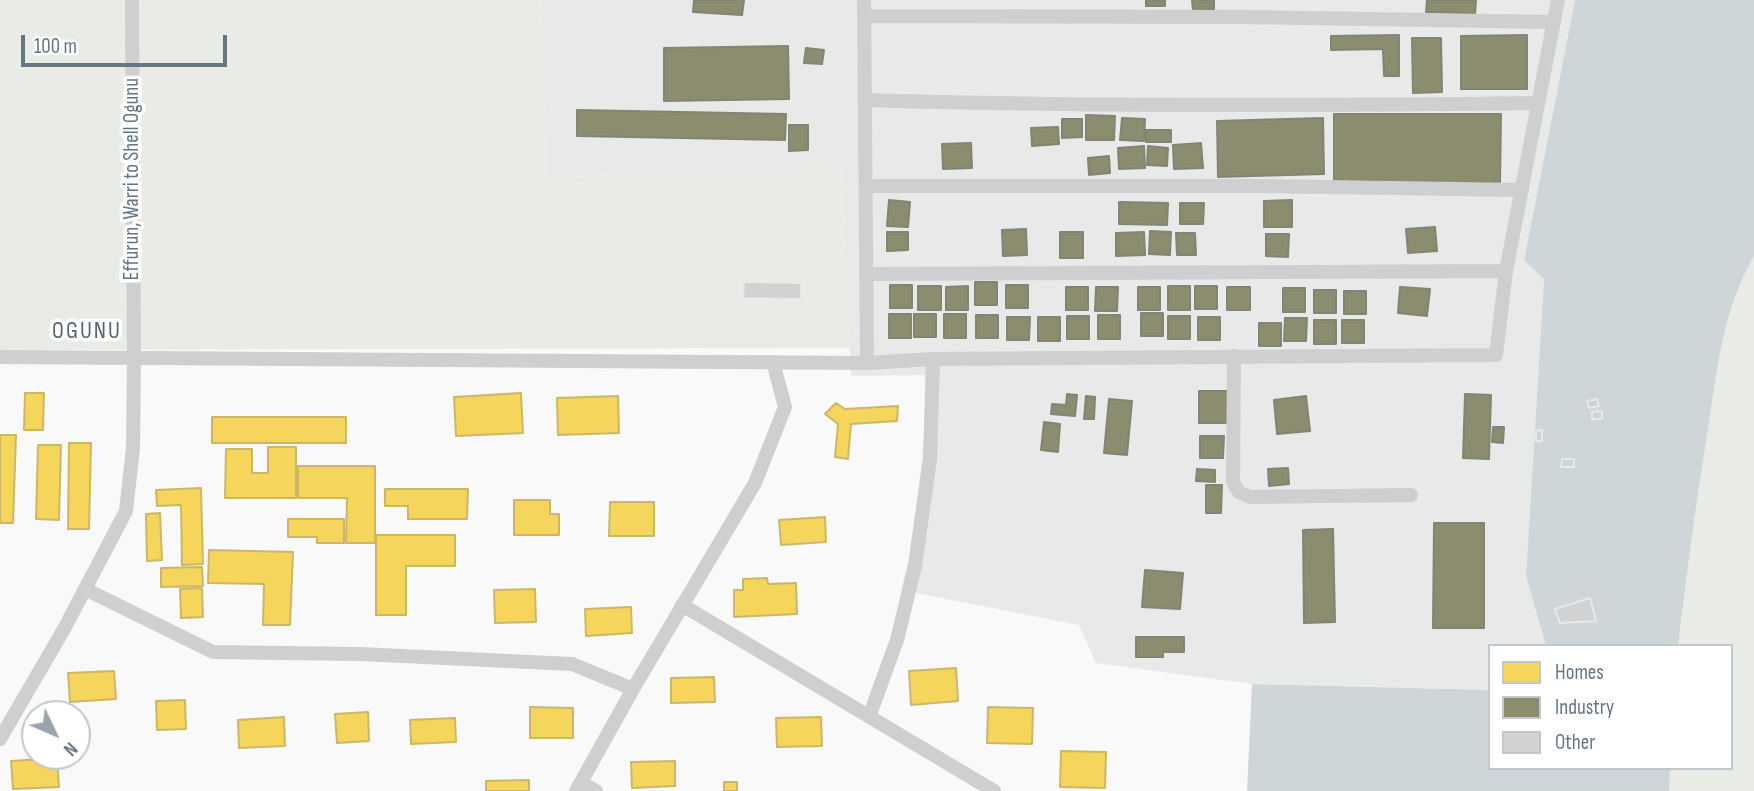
<!DOCTYPE html>
<style>
body{margin:0}
#map{position:relative;width:1754px;height:791px;overflow:hidden;background:#f9f9f9;font-family:"Sofia Sans Condensed",sans-serif}
canvas{display:block}
.legend{position:absolute;left:1488px;top:644px;width:245px;height:126px;box-sizing:border-box;background:#fff;border:2px solid #c1c8cd;margin:0;padding:9px 12px;list-style:none;font-size:21px;color:#657683}
.legend li{display:flex;align-items:center;gap:14px;height:35px}
.legend b{width:35px;border:2px solid #c1c8cd}
.north{position:absolute;left:21px;top:700px;width:70px;height:70px;box-sizing:border-box;background:#fff;border:2px solid #c1c8cd;border-radius:50%;rotate:134deg;font-size:19px;font-weight:700;line-height:28px;text-align:center;color:#657683}
.north::after{content:'';display:block;margin:auto;width:24px;height:32px;background:#99a4ac;clip-path:polygon(50% 0,100% 100%,50% 72%,0 100%)}
.scale{position:absolute;left:21px;top:35px;width:206px;height:32px;box-sizing:border-box;border:4px solid #657683;border-top:0;padding-left:9px;font-size:21px;line-height:24px;white-space:nowrap;color:#657683;-webkit-text-stroke:5px #fff;paint-order:stroke}
</style>
<div id="map">
<canvas width="1754" height="791"></canvas>
<ul class="legend">
<li><b style="height:19px;background:#f6d55c"></b>Homes</li>
<li><b style="height:19px;background:#8c8c6e"></b>Industry</li>
<li><b style="height:19px;background:#d0d2d3"></b>Other</li>
</ul>
<div class="north">N</div>
<div class="scale">100 m</div>
</div>
<script>
const g = document.querySelector('canvas').getContext('2d');
g.lineJoin = 'round';
function fill(path, color) { g.fillStyle = color; g.fill(path, 'evenodd'); }
function strokePath(path, color, width, dash) { g.strokeStyle = color; g.lineWidth = width; g.lineCap = dash ? 'butt' : 'round'; g.setLineDash(dash || []); g.stroke(path); }
function label(font, color, halo, rows, align = 'center') {
  g.font = font + ' "Sofia Sans Condensed",sans-serif'; g.lineWidth = 7; g.setLineDash([]); g.textBaseline = 'middle'; g.strokeStyle = halo; g.fillStyle = color; for (const [text, x, y, turn = 0] of rows) {
    g.save(); g.translate(x, y); g.rotate((+turn || 0) * Math.PI / 180); g.textAlign = isNaN(turn) ? turn : align; if (halo) g.strokeText(text, 0, 0); g.fillText(text, 0, 0); g.restore();
  }
}
fill(new Path2D(`
 M541,0h1034l-51,259 20,19 -18,298 20,70h-56v44l-238,-6 -156,-21 -17,-38 -178,-35 8,-32 13,-97 6,-86 -77,1 -9,-211 -293,13z`), '#e8e9e9');
fill(new Path2D(`
 M0,0h541l9,178 292,-14 9,184 -851,2z
 M1754,256v535h-85l1,-23h61v-122h-53c9,-73 18,-144 30,-216 9,-61 15,-120 46,-174z`), '#e8ebe6');
fill(new Path2D(`
 M1575,0h179v256c-31,54 -37,113 -46,174 -12,72 -21,143 -30,216h-132l-20,-70 18,-297 -20,-19z
 M1252,684l238,6v78h180l-1,23h-422z`), '#ced6d9');
const homes = new Path2D(`
 M25,393h19l-1,37h-19z
 M521,393l2,40 -67,3 -2,-39z
 M618,396l1,37 -61,2 -1,-37z
 M836,403l9,6 53,-3 -1,15 -46,3 -3,35 -13,-2 3,-33 -13,-10z
 M212,417h134v26h-134z
 M0,435h16l-3,88h-13z
 M69,443h22l-2,86h-21z
 M38,445h23l-2,75 -23,-1z
 M268,447h28v51h-71l1,-49h26v24h16z
 M298,466h77v77h-29l1,-45h-49z
 M201,488l2,76 -21,1 -1,-60 -24,1 -1,-16z
 M385,489h83l-1,30h-59v-13h-23z
 M514,500h36v14h9v21h-45z
 M610,502h44v34h-45z
 M160,513l2,47 -15,1 -1,-47z
 M825,517l1,25 -45,3 -2,-25z
 M288,519h56v24h-27v-6h-29z
 M376,535h79v31h-49v49h-30z
 M209,550l84,2 -3,73h-27l1,-41 -56,-1z
 M202,567l1,19 -42,1v-19z
 M767,578l1,6 28,-1 1,31 -63,3v-27h9v-11z
 M202,588l1,29 -22,1 -1,-29z
 M535,589l1,33 -41,1 -1,-33z
 M631,607l1,26 -46,3 -1,-27z
 M956,668l2,33 -47,4 -2,-34z
 M114,671l2,28 -46,3 -2,-29z
 M714,677l1,25 -44,1v-25z
 M185,700l1,29 -29,1 -1,-29z
 M530,707l43,1v30h-43z
 M988,707l45,1 -1,36 -45,-1z
 M368,712l1,29 -32,2 -2,-29z
 M284,717l1,29 -46,2 -1,-28z
 M821,717l1,29 -45,1 -1,-29z
 M455,718l1,24 -45,2 -1,-24z
 M1061,751l45,1 -1,36 -45,-1z
 M57,758l2,29 -46,2 -2,-28z
 M675,761v25l-43,2 -1,-26z
 M529,780v11h-43v-10z
 M724,782h13v9h-13z`);
fill(homes, '#f6d55c');
strokePath(homes, '#cab868', 2);
const industry = new Path2D(`
 M694,0h50l-2,15 -49,-3z
 M1146,0h19v6h-19z
 M1192,0h22v9l-21,1z
 M1427,0h49l-1,14 -49,-2z
 M1399,35v41h-15l-1,-27 -52,1v-14z
 M1527,35v54h-66v-53z
 M1412,38h29l1,54 -29,1z
 M788,46l1,53 -125,2v-53z
 M806,48l18,2 -2,14 -18,-1z
 M577,110l209,4 -1,26 -208,-4z
 M1334,114h167l-1,70h-166z
 M1086,115l29,1 -1,24h-28z
 M1122,118l23,1 -1,22 -24,-1z
 M1323,118l1,56 -106,3 -1,-56z
 M1062,119h20v18l-20,1z
 M789,125h19v25l-19,1z
 M1058,127l1,17 -27,2 -1,-18z
 M1146,130h25v12h-25z
 M971,143l1,25 -29,1 -1,-25z
 M1201,143l2,25 -29,1 -1,-24z
 M1144,146l1,22 -26,1 -1,-21z
 M1148,146l20,2 -1,18 -20,-1z
 M1109,156l1,17 -21,2 -1,-17z
 M889,200l21,2 -2,25 -21,-1z
 M1292,200v27h-28v-26z
 M1119,202l49,1 -1,22 -48,-1z
 M1180,203h24l-1,21h-23z
 M1435,227l2,24 -29,2 -2,-24z
 M1026,229l1,26 -24,1 -1,-26z
 M1150,231l21,1 -1,23 -21,-1z
 M887,232h21v18l-21,1z
 M1060,232h23v26h-23z
 M1144,232l1,23 -29,1v-23z
 M1176,233h19l1,22h-19z
 M1266,234h23l-1,23 -22,-1z
 M975,282h22v23h-22z
 M890,285h22v23h-22z
 M1006,285h22v23h-22z
 M918,286h23v24h-23z
 M968,286v24h-22v-23z
 M1168,286h22v24h-22z
 M1195,286h22v23h-22z
 M1066,287h22v23h-22z
 M1096,287h22l-1,24h-22z
 M1138,287h22v23h-22z
 M1227,287h23v23h-23z
 M1400,287l30,2 -3,27 -29,-3z
 M1283,288h22v24h-22z
 M1314,290h22v23h-22z
 M1344,291h22v23h-22z
 M1141,313h22v23h-22z
 M889,314h22v24h-22z
 M914,314h22v23h-22z
 M944,314h22v24h-22z
 M976,315h22v23h-22z
 M1098,315h22v24h-22z
 M1067,316h22v23h-22z
 M1168,316h22v23h-22z
 M1007,317h23l-1,23h-22z
 M1038,317h22v24h-22z
 M1198,317h22v23h-22z
 M1285,318h22l-1,23h-22z
 M1314,320h22v24h-22z
 M1342,320h22v23h-22z
 M1259,323h22v23h-22z
 M1199,391h30v32h-30z
 M1067,394l10,1 -2,21 -24,-2 1,-10 14,1z
 M1465,394l26,1 -2,64 -26,-1z
 M1086,396l9,1 -1,22h-10z
 M1306,396l4,35 -33,3 -3,-34z
 M1109,399l23,2 -5,54 -23,-2z
 M1044,422l16,2 -2,28 -17,-2z
 M1493,427h11l-1,16 -11,-1z
 M1200,436h24l-1,22h-23z
 M1288,468l1,16 -20,2 -1,-17z
 M1197,469l18,1v12l-19,-1z
 M1206,485h16l-1,28h-15z
 M1434,523h50v105h-51z
 M1333,529l2,93 -31,1 -1,-93z
 M1145,570l38,3 -3,36 -38,-2z
 M1136,637h48v15h-21v5h-27z`);
fill(industry, '#8c8c6e');
strokePath(industry, '#808574', 2);
const building = new Path2D(`
 M744,282l57,1v16l-58,-1z
 M1597,399l2,7 -10,2 -2,-7z
 M1602,411v8h-10v-7z
 M1542,430v11h-6v-10z
 M1562,459h12v8h-13z
 M1590,598l6,23 -36,2 -5,-14z`);
fill(building, '#d0d2d3');
strokePath(building, '#e8e8e8', 2);
strokePath(new Path2D(`
 M864,0l3,363
 M864,16l379,1 311,5
 M865,100c224,7 448,6 672,3
 M866,186h394l262,4
 M866,274l640,-3
 M1234,356l-1,126 6,10 11,5 161,-2
 M0,357l867,6 66,-4 563,-4 10,-84 52,-271
 M85,589l128,63 147,2 212,10 61,25
 M682,605l312,186
 M869,717l28,-77 18,-74 15,-107 3,-100
 M0,739l64,-110 62,-118 7,-63 1,-89 -2,-359
 M581,783l15,8
 M576,791l57,-102 122,-206 30,-76 -12,-45`), '#cecfd0', 14);
label('21px', '#657683', '#fff', [
 ["Effurun, Warri to Shell Ogunu",133,179,-90]
]);
g.letterSpacing = '2px';
label('24px', '#57646e', '#fff', [
 ["OGUNU",87,332]
]);
g.letterSpacing = '0px';
</script>
